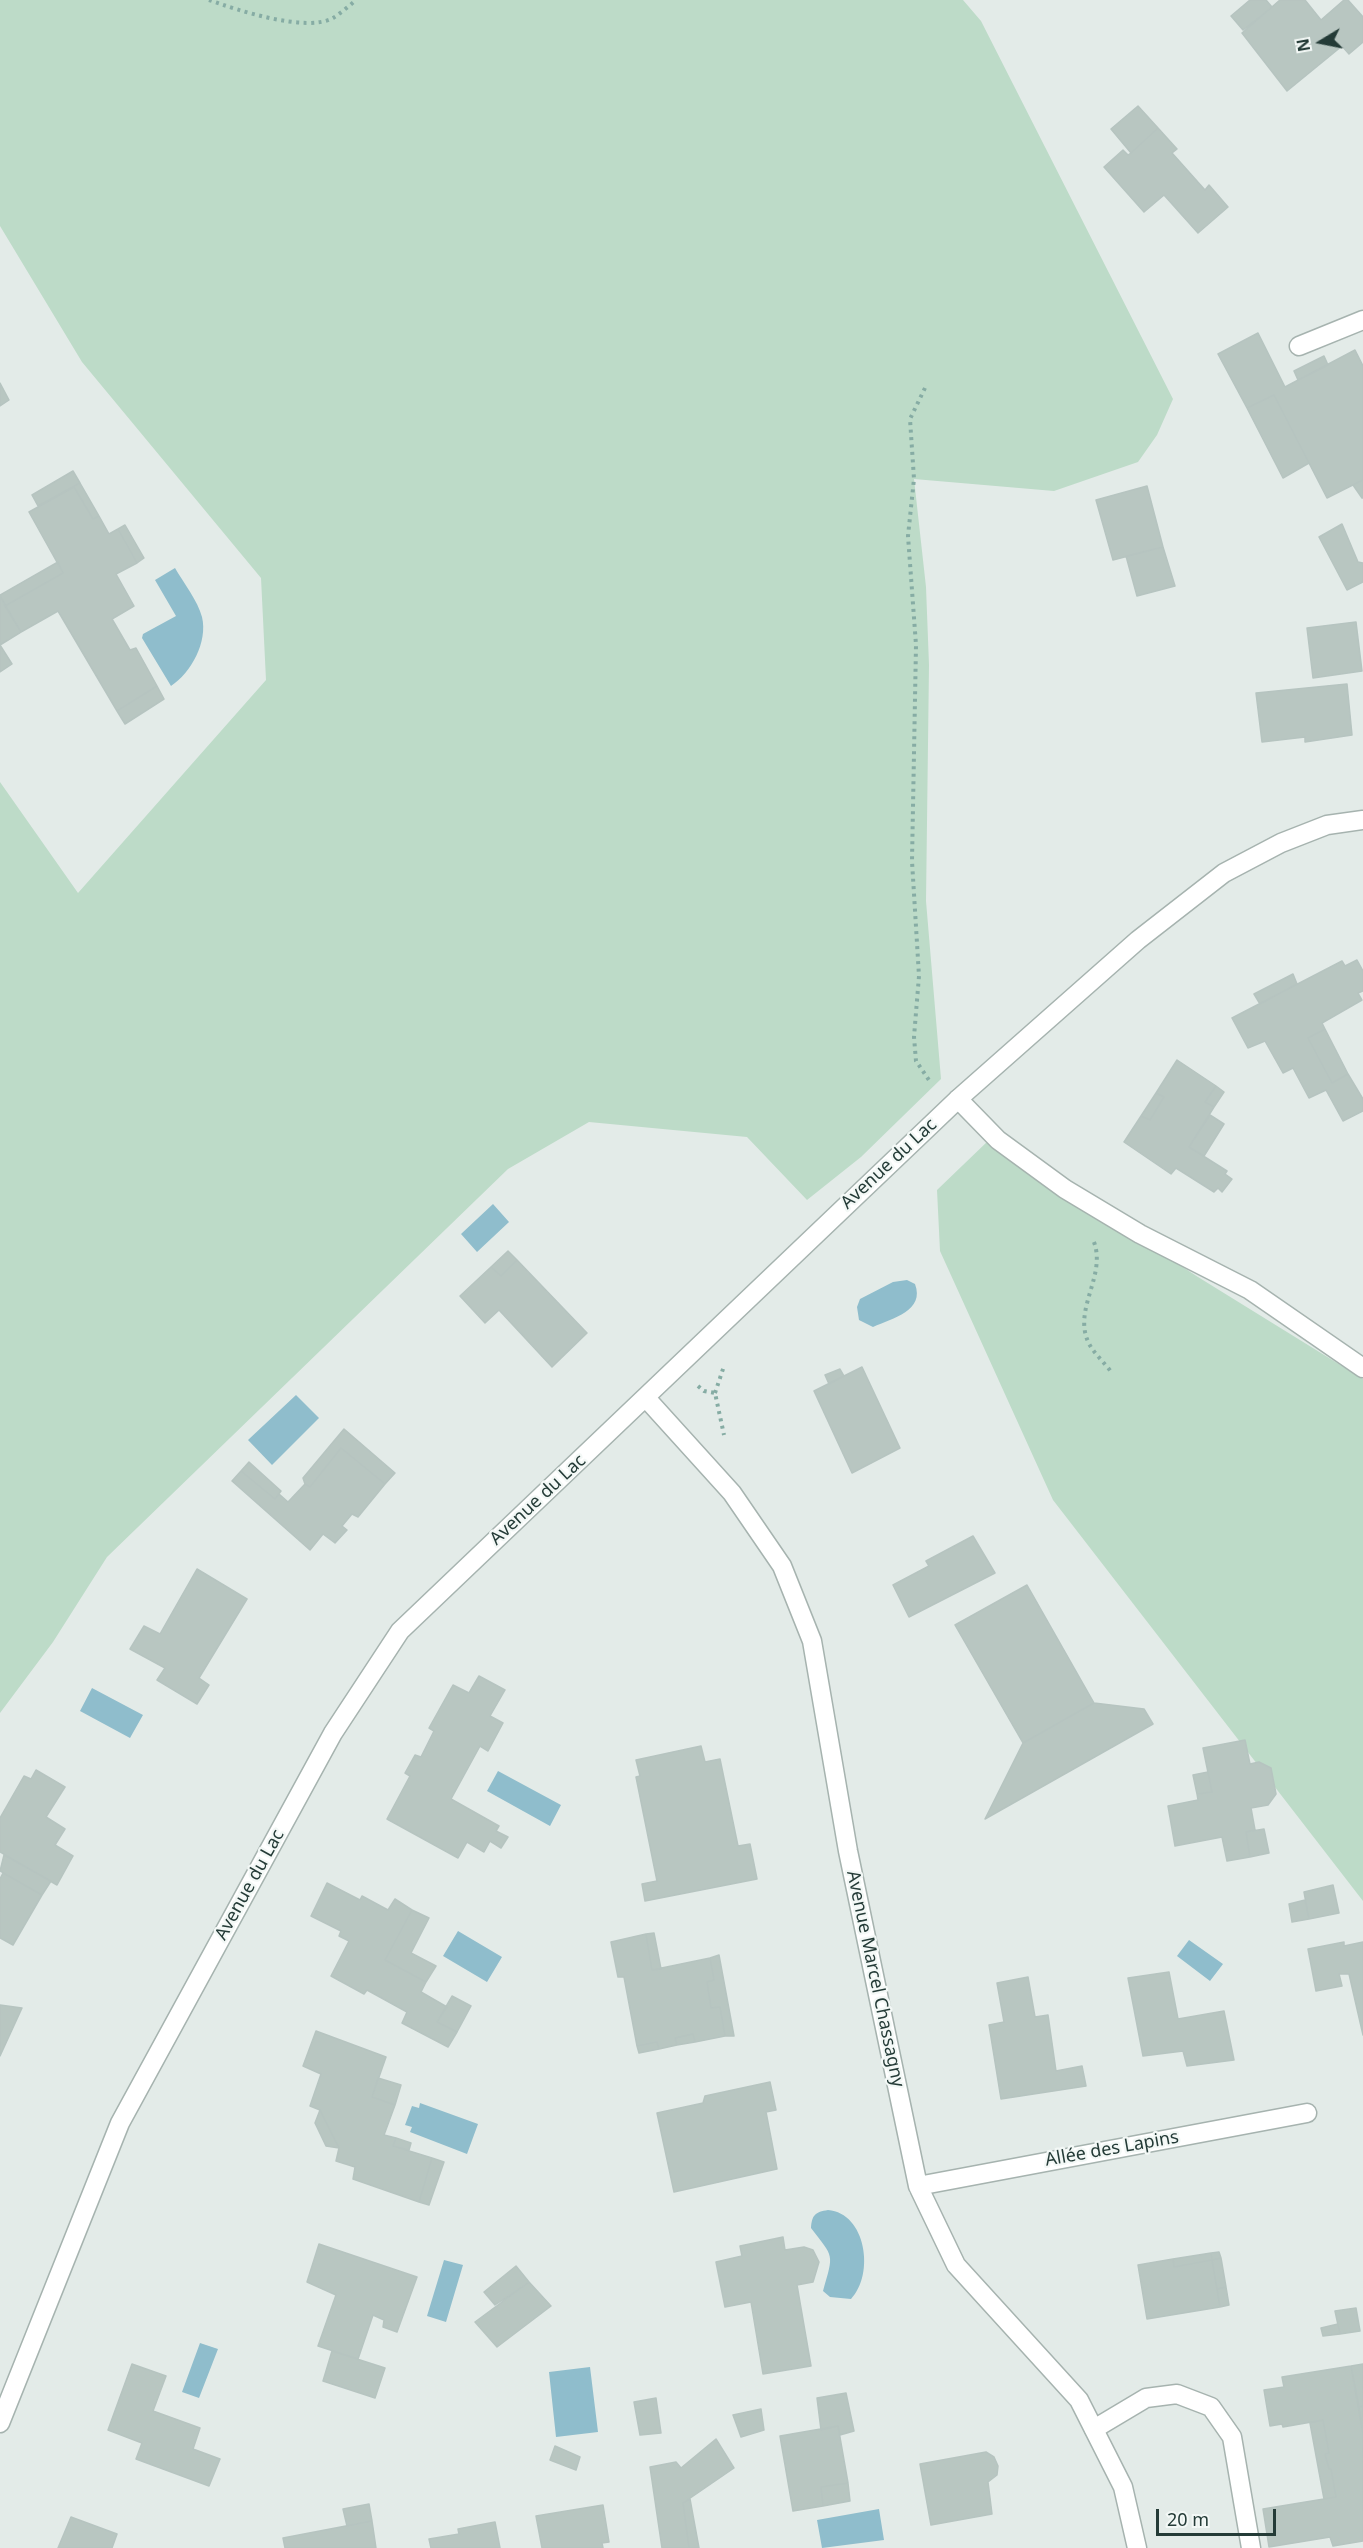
<!DOCTYPE html>
<meta charset="utf-8">
<style>
body{margin:0}
#map{position:relative;width:1363px;height:2548px;overflow:hidden;background:#e3ebe8;font-family:"Noto Sans",sans-serif}
canvas{display:block}
.north{position:absolute;left:1291px;top:12px;width:60px;height:60px;-webkit-text-stroke:4px #f3f8f6;paint-order:stroke;rotate:260deg;font-size:16px;font-weight:700;line-height:24px;text-align:center;color:#243b37}
.north::after{content:'';display:block;margin:auto;width:21px;height:27px;background:#243b37;clip-path:polygon(50% 0,100% 100%,50% 72%,0 100%)}
.scale{position:absolute;left:1156px;top:2509px;width:120px;height:27px;box-sizing:border-box;border:3px solid #243b37;border-top:0;padding-left:8px;font-size:18px;line-height:21px;white-space:nowrap;color:#243b37;-webkit-text-stroke:4px #f3f8f6;paint-order:stroke}
</style>
<div id="map">
<canvas width="1363" height="2548"></canvas>
<div class="north">N</div>
<div class="scale">20 m</div>
</div>
<script>
const g = document.querySelector('canvas').getContext('2d');
g.lineJoin = 'round';
function fill(path, color) { g.fillStyle = color; g.fill(path, 'evenodd'); }
function strokePath(path, color, width, dash) { g.strokeStyle = color; g.lineWidth = width; g.lineCap = dash ? 'butt' : 'round'; g.setLineDash(dash || []); g.stroke(path); }
function label(font, color, halo, rows, align = 'center') {
  g.font = font + ' "Noto Sans",sans-serif'; g.lineWidth = 4.5; g.setLineDash([]); g.textBaseline = 'middle'; g.strokeStyle = halo; g.fillStyle = color; for (const [text, x, y, turn = 0] of rows) {
    g.save(); g.translate(x, y); g.rotate((+turn || 0) * Math.PI / 180); g.textAlign = isNaN(turn) ? turn : align; if (halo) g.strokeText(text, 0, 0); g.fillText(text, 0, 0); g.restore();
  }
}
fill(new Path2D(`
 M0,0h963l18,21 192,378 -16,36 -19,27 -84,29 -140,-12 12,108 3,78 -3,236 15,178 -80,78 -54,43 -60,-63 -158,-15 -81,47 -401,388 -54,85 -53,71v-931l78,111 188,-213 -5,-102 -179,-216 -82,-136z
 M989,1140l209,137 165,102v522l-310,-401 -113,-249 -3,-61z`), '#bddbc8');
fill(new Path2D(`
 M175,568c8,14 23,33 27,49 6,25 -11,56 -31,69l-29,-48 1,-4 33,-18 -21,-36z
 M493,1204l16,18 -32,30 -16,-18z
 M907,1280l8,4c10,27 -22,34 -42,43l-14,-7 -2,-13 3,-8 33,-17z
 M296,1395l23,23 -47,47 -24,-25z
 M92,1688l51,27 -13,23 -50,-27z
 M498,1771l63,34 -11,21 -63,-35z
 M458,1931l44,26 -15,25 -44,-26z
 M1189,1940l34,24 -13,17 -33,-25z
 M420,2103l58,21 -11,30 -57,-22 2,-5 -7,-2 7,-19 7,2z
 M828,2210c38,3 47,64 23,89l-21,-2 -7,-6c11,-38 11,-33 -12,-63 1,-13 4,-16 17,-18z
 M444,2260l19,5 -17,57 -19,-6z
 M200,2343l18,6 -19,49 -17,-6z
 M590,2367l8,65 -42,5 -7,-65z
 M879,2509l5,31 -62,8 -5,-28z`), '#8fbdcc');
const building = new Path2D(`
 M1250,0h16l6,7 -29,23 -12,-14z
 M1280,0h25l16,20 23,-20h4l15,17v25l-14,12 -7,-8 -55,45 -45,-58z
 M1138,106l20,22 -27,25 -20,-24z
 M1158,128l19,21 -5,4 33,37 4,-5 19,22 -30,26 -34,-38 -20,17 -40,-45 19,-17 5,5 3,-2z
 M1258,333l27,54 70,-37 8,16v114l-36,18 -53,-103 -27,13 -29,-54z
 M1324,356l4,9 -30,15 -4,-9z
 M0,383l9,17 -9,6z
 M1274,395l35,68 -26,15 -36,-70z
 M73,471l7,12 -42,23 -6,-11z
 M1363,480v18h-1l-9,-13z
 M80,483l19,33 -6,3 -19,-32z
 M1147,486l16,61 -50,13 -17,-60z
 M74,487l19,32 6,-3 10,18 9,-5 19,34 -21,11 18,32 -22,13 18,31 6,-2 21,38 -40,25 -59,-100 -37,21 -16,-26 58,-33 -34,-61z
 M1342,524l16,38 5,1v19l-16,8 -28,-53z
 M125,525l19,33 -7,5 -19,-34z
 M1163,547l12,39 -38,10 -11,-40z
 M58,562l5,11 -58,33 -5,-11z
 M0,596l21,36 -21,13z
 M1356,622l6,49 -49,7 -6,-50z
 M0,645l12,19 -12,8z
 M1347,684l5,51 -47,7v-5l-43,5 -6,-49z
 M157,686l7,13 -39,25 -8,-13z
 M1357,960l6,11v20l-5,2 4,7 -40,23 3,6 -17,9 24,45 16,-9 15,25v12l-20,10 -17,-31 -17,8 -16,-30 -10,5 -18,-32 -17,7 -16,-30 110,-57 3,5z
 M1293,974l4,10 -37,20 -6,-10z
 M1325,1029l23,45 -16,9 -24,-45z
 M1177,1060l39,26 -11,16 9,5 -25,40 38,24 -2,3 7,5 -10,13 -4,-4 -4,4 -38,-24 -5,6 -47,-32 17,-26 9,4 14,-23 -8,-4z
 M1216,1086l8,6 -10,15 -9,-5z
 M1156,1093l8,4 -14,23 -9,-4z
 M1210,1115l14,9 -20,32 -15,-9z
 M508,1251l9,9 -16,16 -10,-9z
 M517,1260l70,73 -35,34 -53,-57 -14,13 -25,-27 31,-29 10,9z
 M862,1367l38,81 -48,25 -38,-82z
 M840,1369l4,7 -15,8 -4,-9z
 M344,1429l51,44 -10,11 -44,-36 -31,39 -5,-3 -2,-6z
 M341,1448l44,36 -27,33 -6,-3 -10,12 5,4 -12,13 -12,-9 -13,16 -78,-69 9,-10 34,28 4,-5 9,8 17,-18 5,3z
 M249,1462l32,29 -6,8 -34,-28z
 M973,1536l22,37 -86,44 -16,-32 36,-19 -3,-5z
 M197,1569l50,30 -48,79 10,7 -12,19 -40,-24 8,-12 -35,-19 14,-23 16,8z
 M1027,1585l67,118 -71,40 -68,-118z
 M479,1676l26,14 -15,26 13,7 -15,28 -8,-5 -29,53 48,27 -3,5 12,6 -7,11 -11,-7 -6,11 -17,-10 -9,16 -71,-39 23,-43 -5,-3 10,-18 6,2 13,-26 -5,-3 24,-43 16,8z
 M1094,1703l50,6 9,15 -168,95 38,-76z
 M1245,1740l5,24 9,-2 12,6 5,26 -8,11 -17,3 4,22 -9,2 4,25 -23,4 -5,-24 -47,9 -7,-40 30,-6 -1,-6 15,-2 -9,-44z
 M701,1746l4,16 15,-3 18,87 12,-2 7,35 -112,22 -3,-17 15,-3 -21,-104 4,-1 -4,-16z
 M36,1770l29,17 -19,30 19,12 -10,16 18,11 -16,29 -57,-33v-34l24,-42 7,3z
 M1208,1772l4,20 -15,2 -4,-19z
 M1264,1829l5,24 -19,4 -4,-25z
 M4,1855l47,26 -9,14 -42,-24z
 M3,1873l39,22 -29,50 -13,-7v-59z
 M327,1883l33,17 2,-4 26,14 7,-11 17,11 -27,50 41,22 -5,10 26,15 -10,15 20,10 -9,15 -46,-24 5,-11 -40,-22 -3,4 -33,-18 18,-35 -10,-5 2,-5 -30,-15z
 M1333,1885l6,28 -30,6 -5,-27z
 M1305,1900l4,19 -17,3 -3,-18z
 M412,1910l17,8 -18,35 25,13 -10,16 -41,-22z
 M654,1933l7,36 -9,1 -6,-36z
 M646,1934l6,36 58,-12 4,22 -7,2 4,26 9,-1 5,29 -30,6 -2,-8 -18,4 2,7 -18,4 -2,-7 -20,4 -13,-69h-6l-7,-35z
 M1344,1942v4l19,-4v93l-14,-61h-10l3,12 -26,5 -8,-42z
 M719,1955l15,81h-9l-5,-29 -9,1 -4,-26 7,-2 -4,-22z
 M1169,1972l9,47 46,-8 10,49 -47,6 -4,-15 -40,5 -15,-78z
 M1028,1977l7,40 13,-2 8,56 26,-5 4,20 -85,13 -12,-74 15,-3 -7,-39z
 M452,1996l19,10 -14,26 -20,-10z
 M0,2005l22,3 -22,48z
 M316,2031l70,26 -14,40 23,8 -11,30 12,3 -3,8 39,12 -13,44 -66,-23 2,-12 -19,-6 3,-13 -19,-38 -10,-4 11,-32 -18,-8z
 M693,2034l2,8 -18,3 -2,-7z
 M657,2042l2,7 -20,4 -2,-7z
 M378,2078l23,7 -6,20 -23,-8z
 M770,2082l6,28 -10,2 11,57 -103,23 -17,-79 46,-10 2,-7z
 M320,2110l19,38 -13,-2 -11,-23z
 M396,2138l15,5 -2,7 -16,-4z
 M432,2158l12,4 -15,43 -10,-3z
 M783,2237l2,13 19,-3 9,3 6,12 -6,20 -16,3 14,81 -48,8 -12,-72 -26,5 -9,-45 26,-6 -2,-10z
 M319,2244l98,33 -20,55 -14,-5 1,-7 -11,-5 -15,44 -40,-13 18,-51 -29,-13z
 M1219,2252l2,6 -9,2 -1,-7z
 M1211,2253l1,7 -38,7 -1,-8z
 M1221,2258l5,29 -9,2 -5,-29z
 M1173,2259l1,8 38,-7 8,47 -73,12 -9,-54z
 M516,2266l13,16 -34,23 -11,-13z
 M529,2282l22,24 -54,41 -22,-25z
 M1226,2287l3,18 -9,2 -3,-18z
 M1356,2308l4,23 -20,3 -5,-23z
 M1338,2324l2,10 -17,2 -2,-8z
 M332,2351l53,17 -10,30 -52,-17z
 M132,2364l34,12 -13,35 47,17 -7,21 27,10 -11,27 -73,-27 6,-16 -34,-13z
 M1363,2364v42l-4,1 -8,-41z
 M1351,2366l12,68v107l-30,5 -3,-9 -61,10 -6,-38 73,-12 -5,-28h-2l-4,-15 4,-1 -6,-33 -40,7 -1,-3 -12,2 -6,-36 20,-3 -2,-10z
 M846,2393l8,38 -14,4 -2,-9 -17,4 -4,-32z
 M656,2398l5,35 -21,2 -6,-33z
 M1363,2406v28l-4,-27z
 M761,2409l3,21 -23,7 -8,-22z
 M1323,2420l6,33 -4,1 4,15h2l5,28 -12,2 -14,-76z
 M838,2426l10,57 -27,4 2,19 -30,5 -13,-75z
 M716,2439l18,29 -51,35 6,45h-27l-12,-81 26,-5 5,6z
 M555,2446l25,11 -4,13 -26,-10z
 M986,2452l8,5 4,9 -1,9 -9,7 4,32 -61,11 -11,-61z
 M848,2483l2,18 -27,5 -2,-19z
 M690,2499l9,49h-10l-6,-45z
 M369,2504l3,17 -25,5 -4,-17z
 M603,2505l6,37 -7,1 1,5h-61l-6,-32z
 M71,2517l46,17 -5,14h-54z
 M372,2521l4,27h-91l-2,-10z
 M495,2522l5,26h-69l-2,-9 30,-5 -1,-5z`);
fill(building, '#b8c6c1');
strokePath(building, '#b6c4c0', 1.5);
const service = new Path2D(`
 M1299,346l64,-26
 M958,1099l40,41 67,49 75,45 110,56 113,78
 M1094,2429l52,-31 31,-4 34,13 21,30 19,111`);
const minor = new Path2D(`
 M646,1398l86,95 50,73 30,75 36,210 70,335 38,79 123,135 44,87 14,61
 M918,2186l389,-73
 M0,2423l120,-300 213,-390 67,-102 558,-532 180,-159 86,-67 57,-30 46,-18 36,-5`);
strokePath(service, '#a6b3af', 21);
strokePath(minor, '#a6b3af', 21);
strokePath(new Path2D(`
 M209,0c28,10 97,33 124,18 8,-5 16,-12 23,-18
 M925,388l-15,31 4,60 -6,57 8,109 -4,216 7,115 -5,61 2,24 15,22
 M1094,1242c12,33 -19,65 -7,97 4,12 18,24 25,34
 M698,1386l6,5 11,2 9,42
 M715,1393l9,-27`), '#86aca4', 4, [3, 4.5]);
strokePath(service, '#fff', 18);
strokePath(minor, '#fff', 18);
label('18px', '#243b37', '#f3f8f6', [
 ["Avenue du Lac",889,1164,-43],
 ["Avenue du Lac",538,1500,-43],
 ["Avenue du Lac",250,1885,-61],
 ["Avenue Marcel Chassagny",875,1979,78],
 ["Allée des Lapins",1112,2149,-10]
]);
</script>
